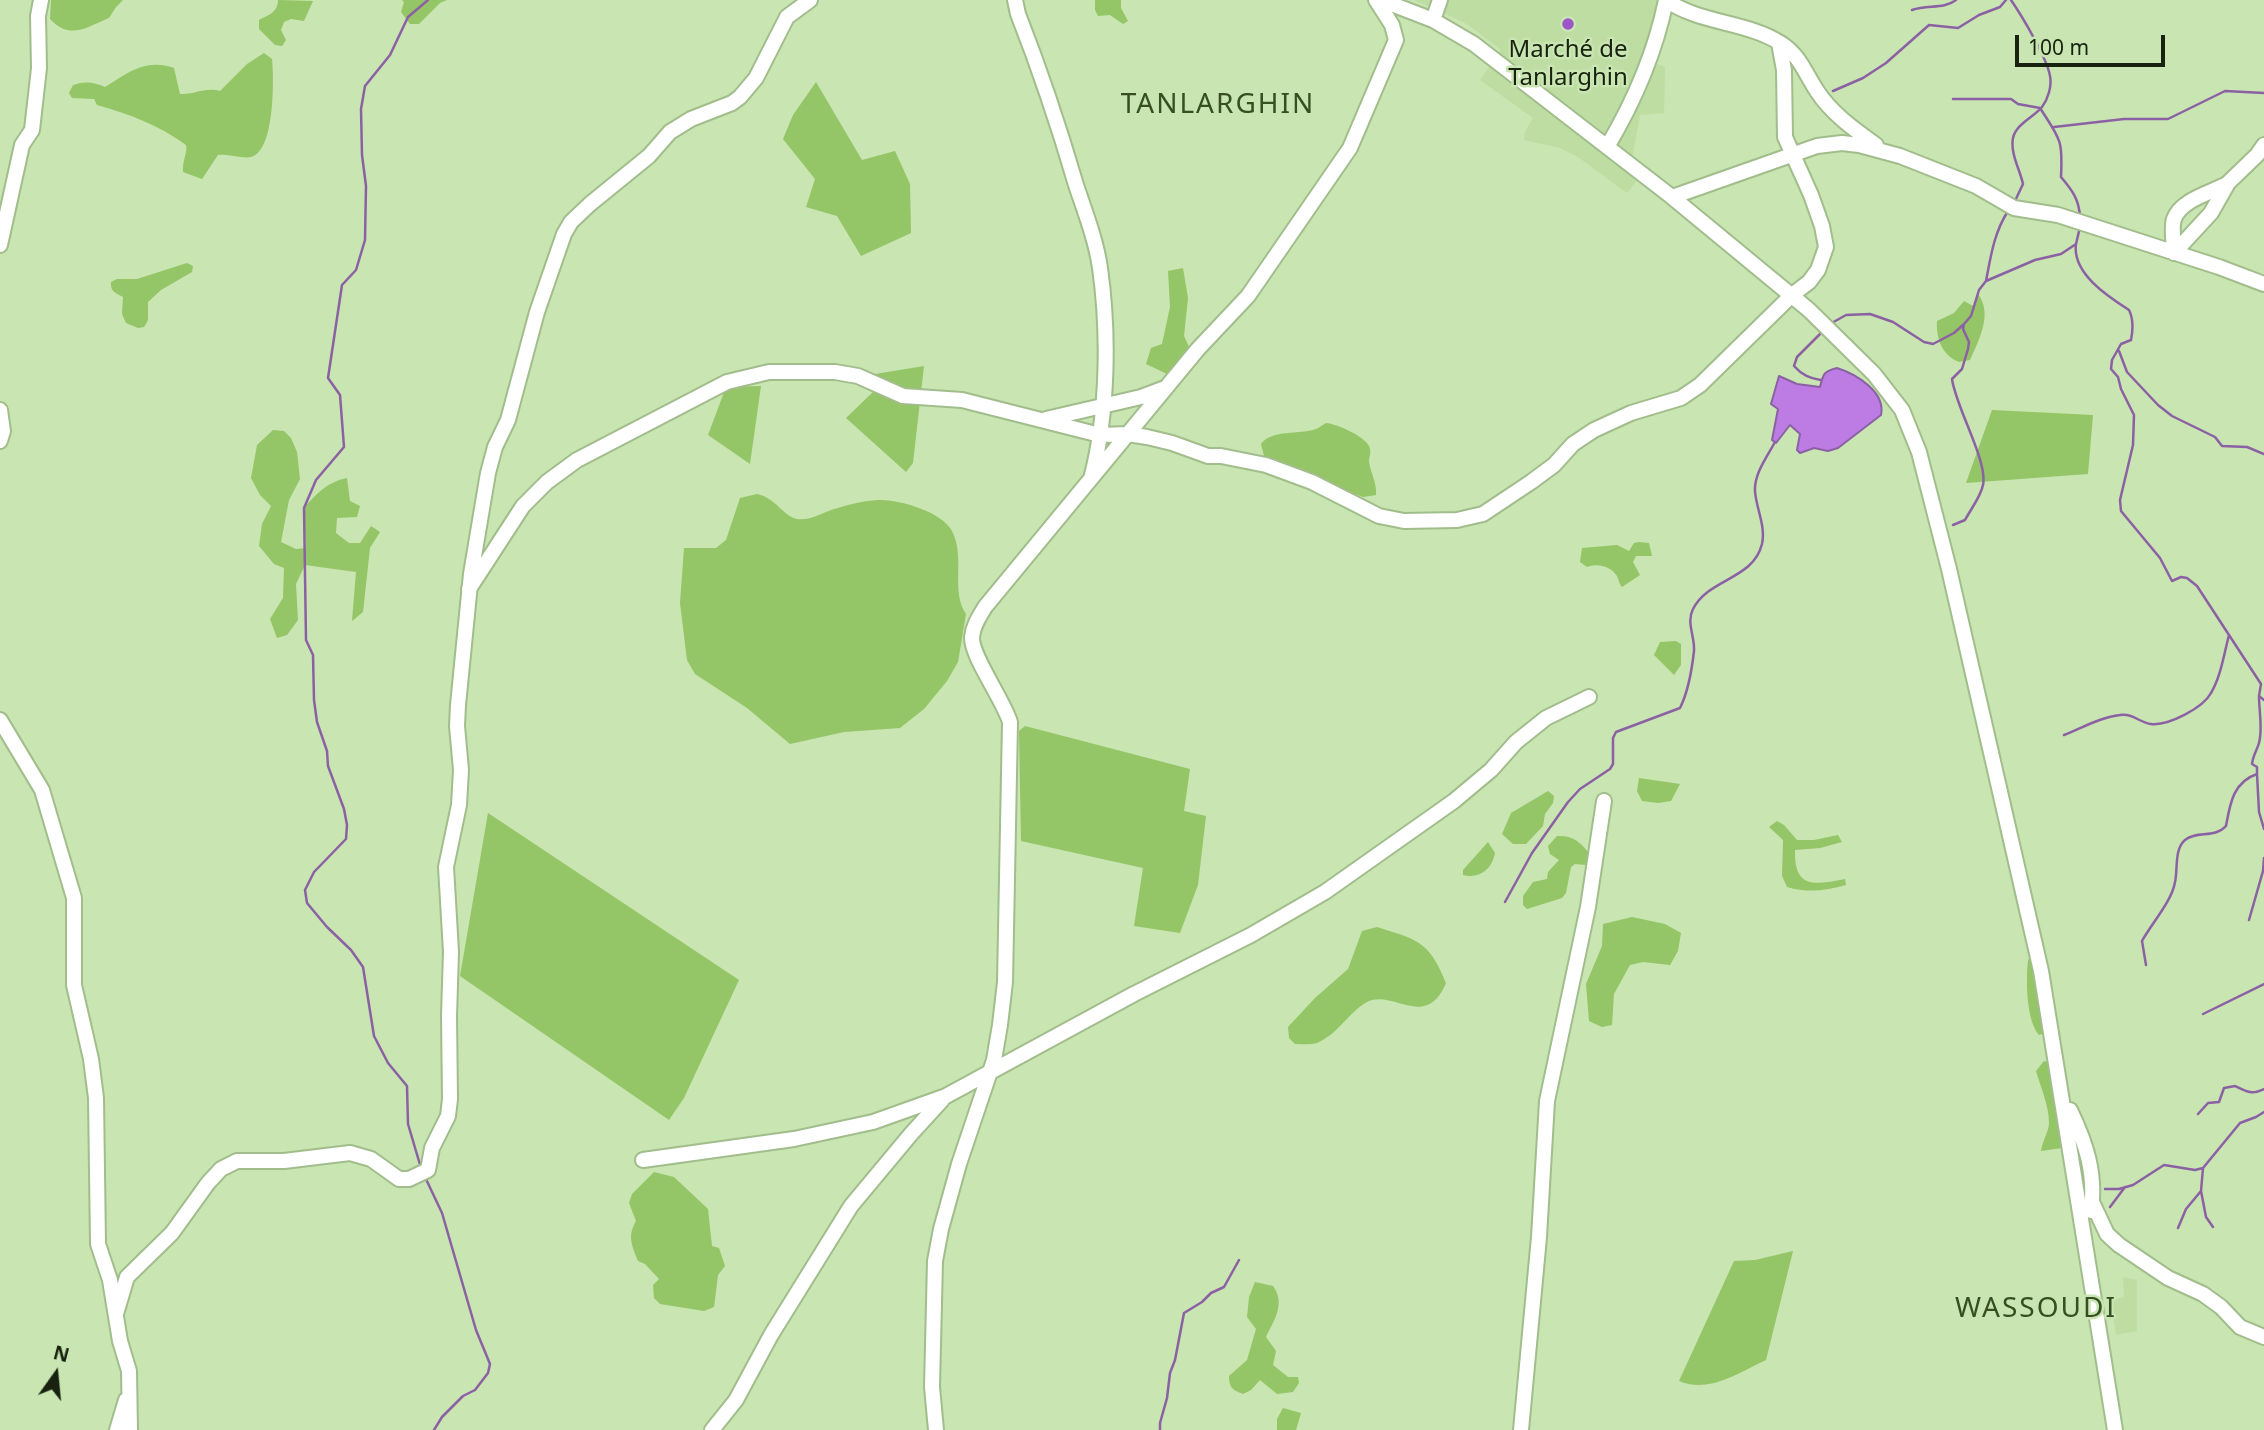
<!DOCTYPE html>
<meta charset="utf-8">
<style>
body{margin:0}
#map{position:relative;width:2264px;height:1430px;overflow:hidden;background:#c8e5b2;font-family:"Noto Sans",sans-serif}
canvas{display:block}
.north{position:absolute;left:21px;top:1339px;width:70px;height:70px;-webkit-text-stroke:5px #c8e5b2;paint-order:stroke;rotate:15deg;font-size:19px;font-weight:700;line-height:28px;text-align:center;color:#18220f}
.north::after{content:'';display:block;margin:auto;width:24px;height:32px;background:#18220f;clip-path:polygon(50% 0,100% 100%,50% 72%,0 100%)}
.scale{position:absolute;left:2015px;top:35px;width:150px;height:32px;box-sizing:border-box;border:4px solid #18220f;border-top:0;padding-left:9px;font-size:21px;line-height:24px;white-space:nowrap;color:#18220f;-webkit-text-stroke:5px #c8e5b2;paint-order:stroke}
</style>
<div id="map">
<canvas width="2264" height="1430"></canvas>
<div class="north">N</div>
<div class="scale">100 m</div>
</div>
<script>
const g = document.querySelector('canvas').getContext('2d');
g.lineJoin = 'round';
function fill(path, color) { g.fillStyle = color; g.fill(path, 'evenodd'); }
function strokePath(path, color, width, dash) { g.strokeStyle = color; g.lineWidth = width; g.lineCap = dash ? 'butt' : 'round'; g.setLineDash(dash || []); g.stroke(path); }
function label(font, color, halo, rows, align = 'center') {
  g.font = font + ' "Noto Sans",sans-serif'; g.lineWidth = 5; g.setLineDash([]); g.textBaseline = 'middle'; g.strokeStyle = halo; g.fillStyle = color; for (const [text, x, y, turn = 0] of rows) {
    g.save(); g.translate(x, y); g.rotate((+turn || 0) * Math.PI / 180); g.textAlign = isNaN(turn) ? turn : align; if (halo) g.strokeText(text, 0, 0); g.fillText(text, 0, 0); g.restore();
  }
}
fill(new Path2D(`
 M1414,0h252l-17,61 16,6 -1,46 -24,2 -9,49 11,10 -15,19 -49,-36 -18,-9 -36,-8 1,-8 8,-14 -53,-38 21,-30 -34,-26z
 M2123,1277l14,3v51l-21,4 -5,-35 13,-3z`), '#bddda3');
fill(new Path2D(`
 M51,0h72l-7,7 -7,11c-24,10 -39,22 -59,1z
 M278,0l35,1 -9,20 -13,-2 -7,3 -3,8 5,10 -4,6 -7,-1 -16,-16v-9c10,-5 19,-8 19,-20z
 M402,0h45l-7,3 -21,21h-9l-9,-12 3,-10z
 M1095,0h26v8l7,13 -5,3 -13,-9 -12,1 -3,-6z
 M264,53l8,6c2,20 3,92 -21,98 -7,2 -23,-3 -33,-2l-16,24 -19,-7c-1,-11 5,-20 3,-27 -27,-20 -57,-31 -89,-40l-3,-6 -22,-1 -3,-5 4,-8c13,-4 20,-3 32,2 23,-14 40,-29 69,-19l6,26c16,1 23,-7 40,-3l27,-27z
 M816,82l46,78 33,-9 15,33 1,49 -50,23 -24,-40 -31,-9 9,-28 -32,-40 10,-24z
 M187,263l6,3 -1,6 -31,18 -13,12v18l-4,7 -6,1 -12,-5 -4,-9 1,-17c-8,-4 -13,-6 -12,-15l6,-3h20z
 M1183,268l5,30 -4,38 5,11 -22,27 -21,-10 5,-16 11,-4 8,-37 -2,-36z
 M1978,294c15,20 1,46 -8,66l-11,2c-17,-7 -23,-23 -22,-41l17,-8 10,-12 9,5z
 M924,366l-11,97 -7,9 -60,-54 28,-27 -5,-16z
 M761,386l-11,78 -42,-29 18,-48z
 M1992,410l101,5 -5,59 -122,9z
 M1326,423c11,1 38,13 43,23 3,6 0,10 0,16 2,12 8,21 7,33l-13,2 -98,-37 -4,-16c11,-15 39,-9 55,-15 3,-1 6,-4 10,-6z
 M273,430l11,1 7,7 6,14 3,27 -11,21 -8,42 15,7 10,-1 -2,-40c12,-14 23,-26 43,-30l3,23 10,5 -3,11 -20,1 -1,15 13,10h11l11,-17 9,6 -10,16 -7,64 -11,9 4,-49 -51,-7 -9,19 2,36 -11,15 -10,3 -7,-19 13,-21 1,-30 -10,-4 -15,-18 3,-22 9,-18 -11,-11 -9,-17 6,-33z
 M757,494c19,4 26,22 40,25 15,2 27,-8 41,-11 13,-4 29,-8 42,-8 21,0 62,12 72,31 14,28 -2,59 14,83l-8,48 -11,19 -23,28 -24,19 -56,4 -54,12 -43,-36 -52,-34 -8,-14 -7,-57 4,-55h32l10,-8 14,-42z
 M1639,542l10,1 3,13h-16l-3,6 7,13 -18,12c-3,-3 -3,-7 -5,-11 -6,-10 -20,-13 -30,-9l-7,-5 2,-14 35,-3 12,6 5,-8z
 M1676,641l5,3v21l-7,10 -20,-20 6,-13z
 M1025,726l165,43 -6,42 22,5 -8,69 -18,48 -46,-7 9,-58 -122,-27 -2,-110z
 M1639,778l41,6 -9,17 -13,2 -16,-2 -5,-10z
 M1548,791l6,5 -1,7 -8,11 -2,12 -17,18h-13l-11,-10 9,-21z
 M488,813l251,167 -55,118 -15,22 -209,-144z
 M1777,821l7,4 13,15h17l24,-5 4,7 -22,6 -25,2c-1,39 19,35 50,29l1,6c-21,6 -38,8 -59,2l-5,-11 1,-36 -14,-13z
 M1557,836c16,-1 23,6 32,17l-3,12 -11,-1 -4,3 -5,26 -4,5 -35,11 -4,-4v-9l10,-14 14,-3 1,-7 11,-12 -9,-6 -2,-8z
 M1488,842l7,11c-3,16 -15,26 -32,22v-5z
 M1632,917l33,7 16,9 -3,18 -8,14 -27,-3 -13,3 -16,29 -2,31 -10,2 -13,-6 -3,-37 16,-38 1,-22z
 M1377,927c41,13 52,14 69,56 -20,48 -53,6 -79,19 -18,10 -30,33 -50,41 -6,2 -15,1 -22,1l-6,-6 -1,-11 27,-29 33,-29 14,-38z
 M2032,956l16,76 -9,3c-13,-15 -13,-55 -11,-75z
 M2044,1061l9,2 9,85 -21,3c1,-9 8,-20 8,-28 0,-17 -8,-35 -13,-52z
 M654,1172l20,5 34,32 4,37 7,2 6,18 -7,9 -4,32 -10,4 -44,-7 -6,-6 -1,-13 6,-6 -14,-15 -7,-3c-6,-15 -11,-25 -2,-40l-7,-18 3,-9z
 M1793,1251l-27,109c-26,12 -57,34 -87,21l55,-120 21,-1z
 M1255,1282l18,4c13,18 1,34 -7,51l10,14 -3,14 15,12h10l1,6 -6,9 -16,2 -17,-14 -9,10 -8,4c-11,-4 -14,-7 -14,-18l18,-16 9,-31 -9,-12 2,-20z
 M1283,1408l18,5 -5,17h-19v-11z`), '#94c566');
const water = new Path2D(`
 M1837,368c19,6 49,24 44,47l-43,33 -10,3 -14,-3 -14,5 -3,-3 3,-16 -10,-9 -14,18 -4,-3 6,-31 -7,-5 8,-28 18,8 23,3c3,-13 4,-16 17,-19z`);
fill(water, '#bd7ce4');
strokePath(water, '#8c61a4', 2);
strokePath(new Path2D(`
 M2011,0c11,16 36,58 39,76 2,10 -2,23 -8,31 -8,10 -26,17 -29,31 -3,15 7,32 10,46l-9,19
 M1912,10c16,-6 31,0 44,-10
 M1833,91l30,-13 23,-15 43,-38 29,3 21,-13 21,-8 6,-7
 M1953,99h58l7,5 22,4c20,31 23,31 21,69 11,13 18,22 19,40
 M2054,127l70,-8h44l57,-28 39,2
 M2076,244c-4,29 31,52 53,66 5,10 4,20 2,30l-10,4 -9,16 -1,9 7,8 3,12 13,26 -1,30 -13,55 1,11 39,47 12,23 9,-4 6,1 10,8 64,98 -2,12 5,4
 M1986,281c5,-26 8,-48 22,-70
 M1830,324l16,-9 24,-1 23,8 31,20 9,2 21,-11 10,-9
 M2119,351l8,21 31,33 14,11 43,21 7,9 25,1 17,7
 M1821,380c-12,-2 -19,-5 -27,-14l3,-9 26,-26
 M1953,525l12,-5c6,-11 16,-24 18,-35 5,-24 -27,-77 -31,-106l10,-10 6,-20 1,-7 -6,-13 1,-5 7,-8 8,-26 7,-9 49,-21 26,-6 15,-10 4,-17
 M2064,735c18,-7 37,-18 56,-20 13,-2 20,8 31,9 17,2 52,-16 60,-31 10,-17 13,-39 18,-58
 M2257,774l2,38 5,17
 M1505,902l27,-49 36,-51 12,-13 30,-20 3,-5v-26l3,-6 64,-24c8,-16 12,-39 14,-57 1,-15 -8,-28 -1,-42 16,-31 60,-29 69,-65 4,-18 -6,-36 -7,-53 -1,-17 12,-34 20,-49
 M2249,920l14,-49 1,-13
 M2146,965l-4,-24c10,-18 30,-40 33,-59 3,-12 -1,-33 10,-42 12,-10 29,-1 41,-14 4,-22 7,-44 31,-52v-7l-5,-3c1,-9 5,-14 7,-21 4,-15 0,-31 0,-47
 M2203,1014l61,-30
 M2198,1114l10,-11 11,-1 5,-14 11,-2c12,6 17,9 29,3
 M421,1168l-13,-44 -1,-38 -19,-23 -14,-27 -11,-69 -12,-17 -24,-23 -20,-24 -2,-13 9,-18 32,-33 1,-14 -3,-16 -16,-43 -1,-15 -10,-29 -3,-22 -1,-45 -7,-15 -2,-132 12,-28 28,-33 -4,-52 -12,-17 14,-93 14,-15 9,-30 1,-54 -4,-31 -1,-46 4,-23 25,-31 18,-38 20,-17
 M425,1177l17,36 34,117 14,34 -2,9 -13,17 -12,6 -21,21 -8,13
 M2105,1189h14l14,-4 31,-20 31,5 8,-2 37,-45 16,-6 8,-5
 M2201,1191l5,26 7,10
 M2110,1207l15,-20
 M2178,1228l8,-19 15,-18 2,-23
 M1160,1430v-7l7,-25 3,-25 5,-13 9,-47 18,-11 9,-9 13,-6 15,-27`), '#8c61a4', 2.5);
const minor = new Path2D(`
 M1015,0l3,14c22,56 41,113 58,171 9,27 20,55 24,83 9,64 8,144 -8,207
 M1381,0l52,20 41,24 198,153 137,113 65,64 28,36 17,42 30,117 92,402 74,459
 M1666,0c34,24 81,21 116,44 18,12 23,29 35,47 14,22 38,39 59,54
 M1433,20l7,-20
 M1607,147c28,-47 48,-93 59,-147
 M1672,197l145,-51 25,-3 17,2 41,11 76,30 38,22 44,7 161,52 45,17
 M0,245l22,-100 10,-15 7,-62 -1,-52 3,-16
 M2174,253l37,-40 17,-30 29,-28 7,-10
 M2174,253c0,-10 -3,-25 0,-34 7,-19 36,-26 51,-34
 M0,410l3,21 -3,10
 M1046,419l95,-22 24,-9
 M469,589l54,-83 24,-24 30,-22 150,-78 42,-10h66l23,4 45,20 59,4 138,35 28,-1 19,3 25,6 36,13h13l45,9 46,17 67,34 25,5 53,-1 26,-6 48,-32 23,-17 19,-21 21,-14 37,-17 50,-15 19,-13 92,-90 17,-13 9,-12 8,-23 -4,-21 -11,-31 -26,-58 -1,-67 -5,-27
 M0,720l42,70 32,108v87l17,74 5,39 2,146 12,36 10,61 9,30 1,59
 M2070,1110c16,33 26,63 21,101
 M643,1160l151,-21 79,-17 73,-26 188,-102 117,-59 74,-43 129,-91 37,-31 25,-28 30,-24 43,-21
 M2092,1202l15,32 12,11 49,33 35,16 18,13 19,20 24,10
 M116,1314l11,-37 45,-44 36,-50 13,-14 16,-8h47l66,-8 21,6 28,20h10l19,-9 4,-22 16,-32 2,-17 -1,-83 2,-64 -5,-85 13,-62 2,-35 -4,-44 1,-21 13,-131 17,-101 7,-26 13,-27 29,-108 27,-78 7,-12 19,-18 59,-48 21,-24 21,-13 41,-16 8,-6 16,-19 31,-61 23,-17
 M117,1430l9,-30
 M712,1430l24,-30 35,-65 80,-129 60,-72 31,-34
 M936,1430l-4,-43 3,-126 6,-32 18,-65 35,-104 6,-35 5,-43 5,-260c-7,-23 -39,-66 -38,-85 1,-11 7,-20 13,-30l213,-258 50,-53 102,-148 46,-108 -4,-15 -16,-25
 M1521,1430l18,-193 8,-136 41,-194 16,-106`);
strokePath(minor, '#a2bd8c', 18);
strokePath(minor, '#fff', 14);
for (const [x, y, r, color] of [
 [1568,24,7,"#9e55c8"]
]) { const dot = new Path2D(); dot.arc(x, y, r, 0, 2 * Math.PI); g.fillStyle = color; g.fill(dot); strokePath(dot, '#c8e5b2', 2.5); }
label('24px', '#18220f', '#c8e5b2', [
 ["Marché de",1568,50],
 ["Tanlarghin",1568,78]
]);
g.letterSpacing = '2px';
label('28px', '#374e21', '#c8e5b2', [
 ["TANLARGHIN",1218,105],
 ["WASSOUDI",2036,1309]
]);
g.letterSpacing = '0px';
</script>
